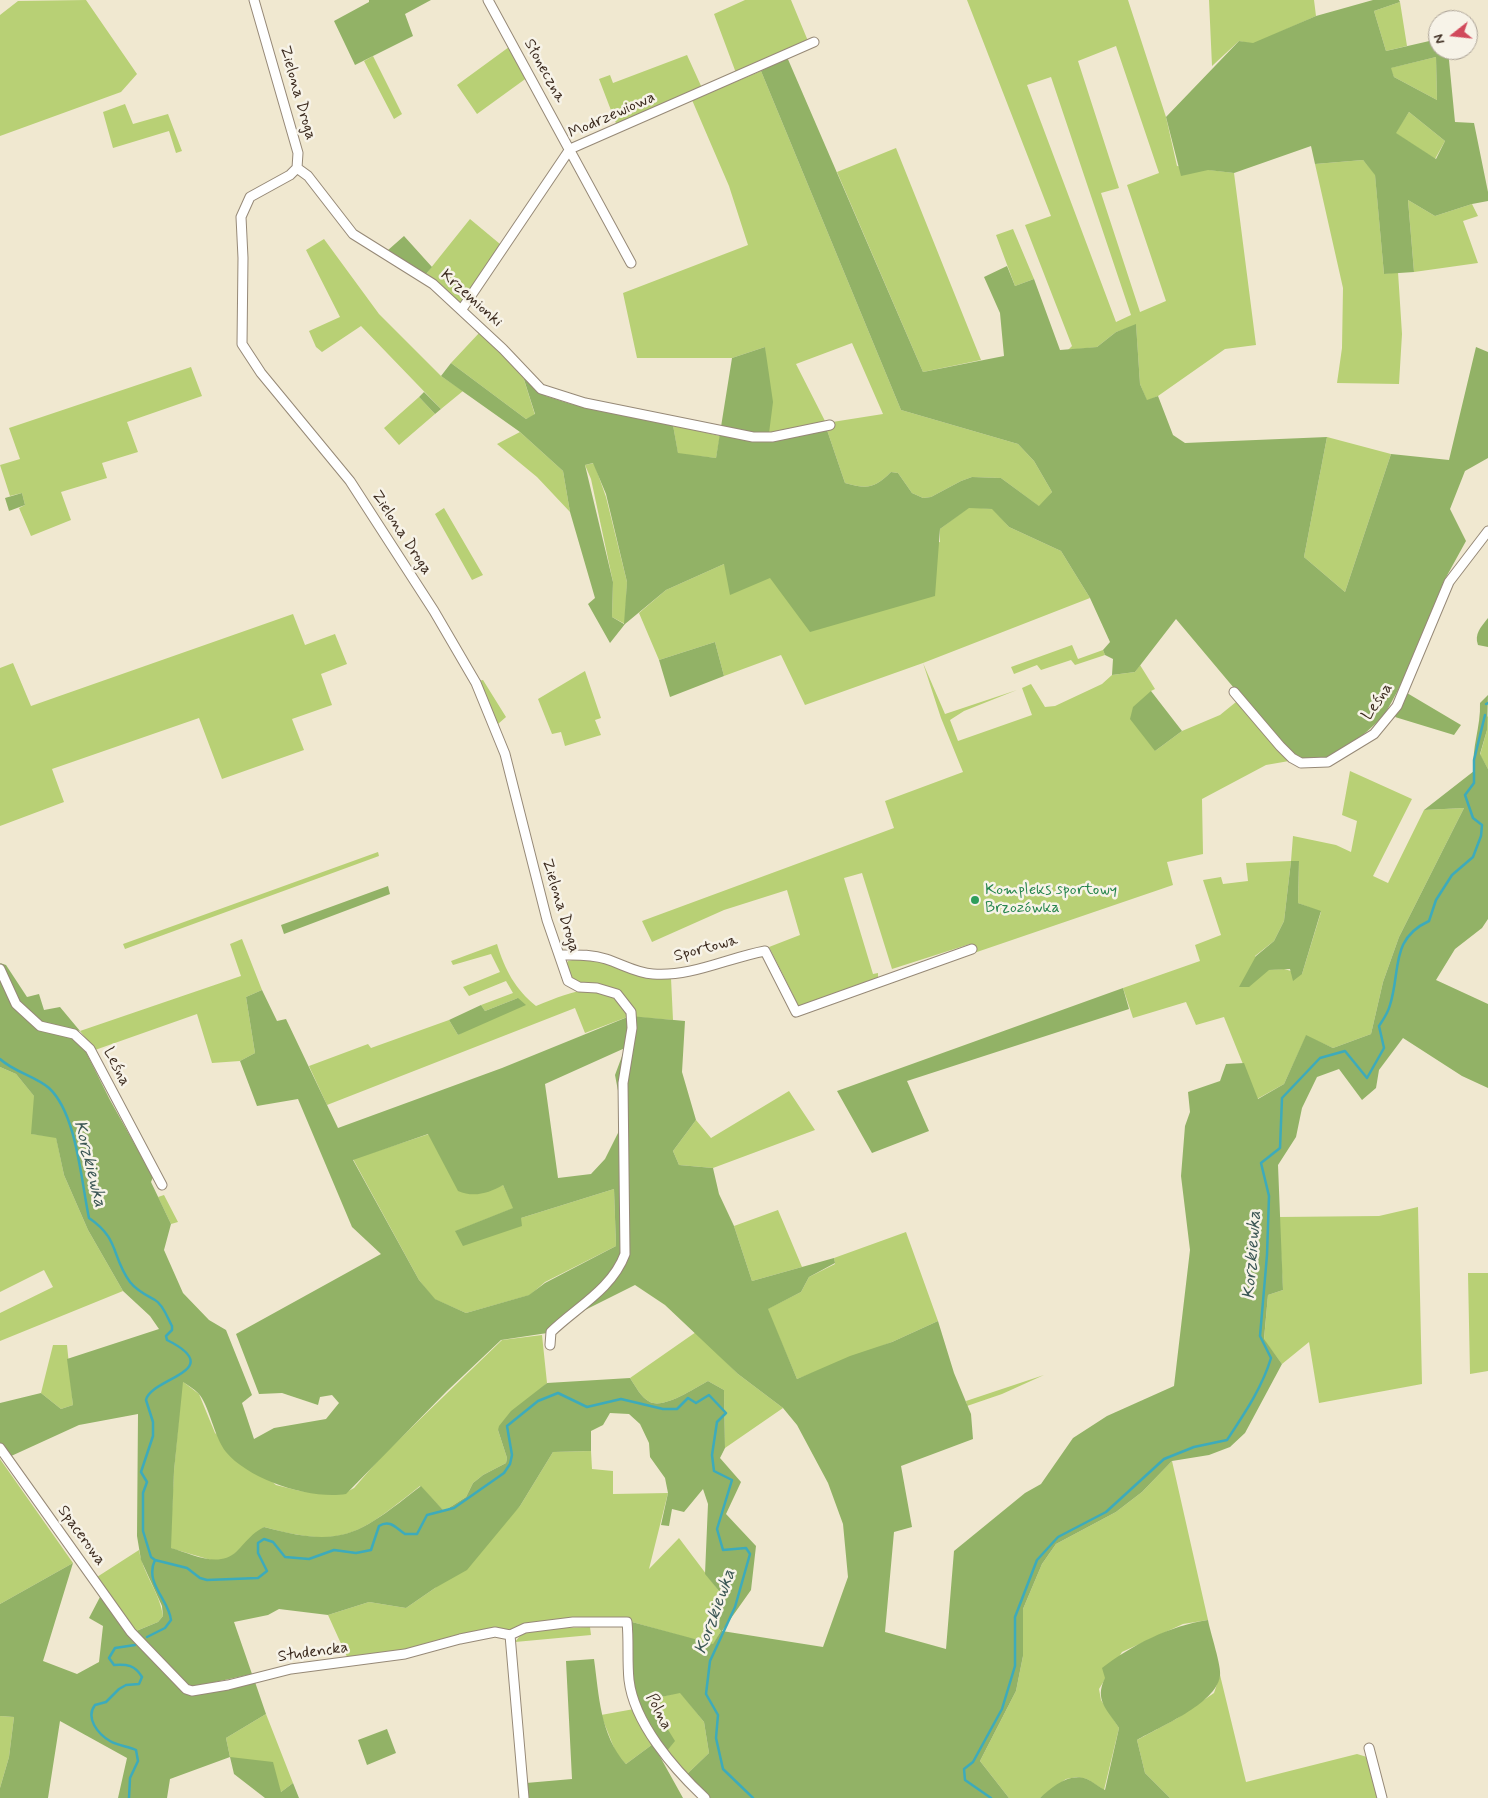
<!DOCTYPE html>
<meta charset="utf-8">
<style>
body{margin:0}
#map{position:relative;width:1488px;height:1798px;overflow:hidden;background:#f0e8d0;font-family:Mynerve,sans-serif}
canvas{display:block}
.north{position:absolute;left:1428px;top:10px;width:50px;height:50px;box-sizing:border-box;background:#f7f3e8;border:1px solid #aca397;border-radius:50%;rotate:254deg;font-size:14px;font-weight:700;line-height:20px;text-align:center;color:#3b2a1e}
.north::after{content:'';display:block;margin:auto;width:18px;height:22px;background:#d1495b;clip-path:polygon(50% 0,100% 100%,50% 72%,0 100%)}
</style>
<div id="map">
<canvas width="1488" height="1798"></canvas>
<div class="north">N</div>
</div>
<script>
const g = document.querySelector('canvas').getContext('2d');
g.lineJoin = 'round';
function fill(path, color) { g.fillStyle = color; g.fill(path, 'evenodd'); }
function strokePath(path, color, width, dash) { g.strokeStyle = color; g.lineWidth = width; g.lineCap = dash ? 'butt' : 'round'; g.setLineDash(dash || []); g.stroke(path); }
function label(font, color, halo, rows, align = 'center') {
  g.font = font + ' Mynerve,sans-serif'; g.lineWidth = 5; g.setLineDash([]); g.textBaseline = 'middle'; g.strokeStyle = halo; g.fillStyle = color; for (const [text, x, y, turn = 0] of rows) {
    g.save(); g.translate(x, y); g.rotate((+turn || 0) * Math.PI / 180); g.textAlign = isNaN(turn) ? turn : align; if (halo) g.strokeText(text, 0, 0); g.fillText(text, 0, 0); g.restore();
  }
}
fill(new Path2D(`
 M86,0l51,74 -16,18 -121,44v-121l18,-14z
 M745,0h46l17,41 -72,32 -22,-59z
 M967,0h161l38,117 11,49 57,7 22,172 -31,4 -67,47 -11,5 -7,-17 -4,-59 -20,7 -19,15 -29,3 4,-4 -47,-121 26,-9zM1116,46l43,127 -32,12 39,116 -26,11 -39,-119 18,-5 -41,-127zM1051,77l80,238 -15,7 -89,-237z
 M1209,0h105l2,16 -63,28 -14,-3 -27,25z
 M1400,2l7,44 -21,5 -12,-40z
 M509,47l19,30 -51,37 -20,-29z
 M687,55l15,33 -85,38 -18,-47 11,-4 3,8z
 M373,56l29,58 -8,5 -30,-58z
 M1436,57l1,43 -43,-23 -4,-9z
 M761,71l140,339 117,34 16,17 18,31 -12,15 -39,-29 -29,-1 -11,4 -30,16 -8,1 -11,-5 -14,-20 -7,-1c-17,17 -24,17 -46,11l-18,-53 -59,11 -3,-94 -33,11h-95l-14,-65 125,-48 -19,-59 -37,-86zM852,343l31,71 -57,9 -30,-59z
 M125,104l8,20 35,-10 14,37 -6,2 -7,-22 -56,17 -10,-36z
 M1409,112l36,29 -10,18 -40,-26z
 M896,148l85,212 -58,12 -86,-200z
 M1363,160l12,14 9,100 14,-2 4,62 -3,50 -62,-1 5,-35 1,-60 -28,-124z
 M1408,200l27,16 37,-12 6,12 -15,5 15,42 -64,9z
 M470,219l30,25 -39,61 -35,-31z
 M1013,229l21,50 -19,7 -19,-51z
 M324,239l55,75 62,62 22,15 -22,18 -80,-83 -39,26 -6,-5 -7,-16 31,-14 -34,-67z
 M480,332l41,38 14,45 -9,4 -75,-56z
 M191,367l11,29 -75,26 11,30 -36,11 5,15 -46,14 10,28 -40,16 -12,-28 6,-3 -3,-12 -12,3 -10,-31 20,-6 -11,-31z
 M419,397l16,17 -36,31 -15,-17z
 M673,425l47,11 -4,22 -38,-4z
 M520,432l43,39 7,41 -33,-35 -40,-33z
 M1327,437l64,17 -46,138 -41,-35z
 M594,463l12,34 21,85 -2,42 -13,-7 1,-35 -22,-103 -6,-14z
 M969,507l24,2 16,18 52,24 29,47 -167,65 22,51 72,-24 -53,21 -14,9 8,21 74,-26 -10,-27 9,-4 14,23 10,-1 47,-22 10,-9 23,-3 5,-7 15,24 -4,2 4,60 27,-20 38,-16 16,-13 53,59 -23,4 -64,34 1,55 -36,8 6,23 -199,68 -4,-9 -78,25 -30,-96 -18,5 29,96 5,-1v5l-4,4 -75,25 -30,-60 31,-12 -13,-45 -63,20 -72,32 -10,-21 252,-93 -9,-27 78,-29 -22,-54 -18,-55 -118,42 -24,-50 -57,21 -9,-34 -56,18 -20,-47 27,-23 58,-26 46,14 170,-36v-13z
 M444,508l39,67 -11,5 -37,-66z
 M293,614l12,31 30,-11 12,30 -26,10 11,31 -40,14 12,31 -82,29 -23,-61 -147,51 12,33 -64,24v-158l13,-5 18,43z
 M1072,645l6,14 25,-9 2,5 -30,10 -4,-5 -30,10 -4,-5 -23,9 -3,-7z
 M585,671l16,47 -6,2 6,15 -36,11 -4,-14 -9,2 -14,-35z
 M483,680l23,37 -8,7 -20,-43z
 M1487,716l1,1v52l-8,-14 7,-25z
 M1350,771l62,28 -39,77 15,7 36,-73 40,-2 -65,129 -16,45 -12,52 -38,14 -27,-12 -22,48 -27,15 -33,-82 -28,8 -10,-23 -53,16 -10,-30 77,-27 -5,-16 26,-10 -18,-55 18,-3 2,7 25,-3 -2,-18 45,-2 2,-25 43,9 15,7 6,-31 -15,-6zM1291,861l8,1 -1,41 23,9 -19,62 -18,-5 -15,1 -14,-14 19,-15 10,-20z
 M378,852l1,4 -254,93 -2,-5z
 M242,939l20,51 -16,7 9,56 -15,8 -28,2 -15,-49 -102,36 -15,-19 161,-55 -11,-32z
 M497,944c8,26 18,45 39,62 38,-15 67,-30 94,10l-45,17 -10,-25 -248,97 -18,-39 59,-22 3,4 78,-28 9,15 60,-37 -33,13 -4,-6 32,-12 -7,-12 -37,15 -6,-9 37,-15 -9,-18 -38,11 -2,-4z
 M581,958l18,2 48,18h24l2,42 -38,-3c-19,-47 -47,-17 -64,-37 -3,-3 -4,-10 -6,-14l3,-5z
 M0,1067l16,7 19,23 -3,37 24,3 8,38 24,55 35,61 -123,50v-28l53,-26 -9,-17 -44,22z
 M789,1091l26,39 -102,38 -34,-3 -6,-14 23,-31 15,18z
 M429,1134l30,57 44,-6 11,23 -58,23 65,-13 93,-29 2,57 -71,36 -15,13 -64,18 -32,-14 -15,-19 -66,-121z
 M164,1195l14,27 -7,2 -13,-27z
 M1418,1207l4,177 -103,19 -10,-61 -27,22 -18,-24 4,-45 15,-5 -4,-73 100,-1z
 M778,1210l24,57 -50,14 -18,-55z
 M906,1232l32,89 -46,21 -95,37 -30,-70 34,-17 8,-15 26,-13 -1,-6z
 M1468,1273h20v98l-18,3z
 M696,1332l42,42 45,34 -58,40 -1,-58 -16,-9c-13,7 -44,28 -58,21 -9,-4 -15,-17 -20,-24z
 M542,1335l5,48 -49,47 9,28 -1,5 -23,12 -10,8 -7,14 -22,14 -24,-25c-62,49 -76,63 -156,41l-34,31 -12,4 -48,-14 4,-77 8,-90 17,13 16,39 61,52 24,6 43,3 11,-6 28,-32 120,-116z
 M53,1345h14l6,60 -12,4 -20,-16z
 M1044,1375l-42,19 -35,12 -1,-5z
 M591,1451l1,18 21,2v23l55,-1 -19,76 30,-31 40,53 -7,29 9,11 -8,14 -81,-23 -9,-5 -100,7 -12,6 -15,-1 -92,21 -56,9 -20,-44 41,-13 37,6 29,-20 85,-82 33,-54z
 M0,1459l73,104 -73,41z
 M1172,1461l36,159 -25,4 -61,28 -23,37 2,11 18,28 -15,62 -17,-11 -10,-2 -11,2 -26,19h-31l-29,-37 36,-70 7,-35v-47l19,-45 14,-20 60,-32 26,-20z
 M139,1550c4,24 21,43 24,66l-5,6 -22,9 -39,-54z
 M590,1627l1,8 -76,7 8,-10 12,-3z
 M1220,1675l26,107 111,-28 10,3 11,41h-208l-25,-25 -8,-33 39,-21 38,-26z
 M680,1692l24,30 5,31 -24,23 -19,-24 -7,-37 2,-18z
 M634,1709l19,35 -27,20 -10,-11 -15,-38z
 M266,1714l27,69 -12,9 -51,-35 -4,-19z
 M0,1716l14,1 -5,40 -9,31z`), '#b8d075');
fill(new Path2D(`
 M369,0h62l-26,14 8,22 -58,29 -21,-44 35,-19z
 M1373,0h26l1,2 -26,9 12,40 52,-12v11h10l7,72 19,1 14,69v9l-16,3 -37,12 -27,-16 6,72 -30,2 -9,-99 -12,-15 -48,4 -4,-18 -77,27 -26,-3 -27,6 -15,-59 73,-76 14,2 63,-27zM1436,57l1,43 -43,-23 -3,-9zM1409,112l36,29 -9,18 -40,-26z
 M787,57l136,315 81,-16 -4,-43 -16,-36 23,-11 8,20 19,-7 26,71 37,-3 19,-15 20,-8 4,60 7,16 11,-4 15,39 12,8 142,-6 -23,120 41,35 46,-138 58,6 27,-113 12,5v106l-23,13 -15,38 16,32 -22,40 -40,98 -20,37 -21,19 -28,19 -14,5h-22l-18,-15 -105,-125 -41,53 -23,3 1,-16 -8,-4 -2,-5 7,-8 -20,-44 -29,-47 -52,-24 -17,-18 -23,-1 -29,21 -5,67 -125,36 -40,-54 -40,17 -6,-31 -58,26 -41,34 -15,19 -22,-39 7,-6 -25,-86 -7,-41 -43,-39 -79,-56 10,-13 75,56 9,-5 -14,-44 25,26 25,8 102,21 5,28 38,5 16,-100 33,-11 8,55 -5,39 59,-11 18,53c22,6 29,6 46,-11l7,1 14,20 11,5 8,-1 30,-16 11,-4 29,1 38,28 13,-14 -18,-31 -16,-17 -117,-34 -140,-339zM593,463l13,31 21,88 -3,42 -12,-7 1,-35 -28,-117z
 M404,236l28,31 -6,7 -39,-23z
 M424,392l17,17 -6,5 -16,-17z
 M22,493l3,12 -16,6 -4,-13z
 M1488,618v29l-10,-2c-4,-11 3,-18 10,-27z
 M715,642l9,34 -54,21 -11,-37z
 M1151,691l31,40 -27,20 -25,-32 3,-12z
 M1407,693l54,32 -7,10 -59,-18z
 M1488,695l-1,35 -7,24 8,15v150l-6,9 -27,21 -19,31 52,24v84l-26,-12 -59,-38 -24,32 -3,18 -14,12 -23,-31 -22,8 -15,31 -6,29 -18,28 5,125 -15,5 -4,44 18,25 -37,69 -15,14 -21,8 -37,6 -30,31 -26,20 -60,32 -14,20 -19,45v47l-7,35 -36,70 29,37h-300l-24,-22 24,-23 -5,-31 -24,-29 -19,4 -2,18 16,26 -9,11 -30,-53 -4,-16v-61l81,22 8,-13 -9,-11 7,-29 -14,-17 3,-70 -5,-15 -19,23 -12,-3 -3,17 -8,-1 7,-32 -3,-15 -15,-21 -1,-14 -9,-19 -11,-10 -19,-1 -7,12 -12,6v20l-38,1 -33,54 -53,64 -32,18 -29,20 -37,-6 -41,13 -49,-6 -11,6 -34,7 18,52 -64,14 -49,-41 48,48 68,-13 11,32 -40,24 4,19 43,5 8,30 12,-9 6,15h-34l-31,-24 -4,-17 -60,22 -3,19h-49l9,-40 -67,-37 -12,77h-48v-10l9,-31 5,-40 -14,-1v-112l73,-41 -30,98 34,13 22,-12 4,-36 -14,-8 11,-21 29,37 29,-12 5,-6 -1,-10 -21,-46 -4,-24 1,-122 -59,11 -70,32 -9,-13v-41l41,-10 20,16 12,-4 -6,-46 92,-30 -9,-13 -27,-25 -35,-61 -24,-55 -8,-37 -25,-4 3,-38 -18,-22 -16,-7v-93l39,55 33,7 14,16 24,48 43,77 -2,5 20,42 -7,26 19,43 26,27 17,10 26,65 -10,8 12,36 20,-11 52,-9 13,-16 -7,-8 -12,2 -2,8 -36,-12 -23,1 -23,-60 145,-80 -29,-27 -54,-128 -41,7 -17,-45 15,-8 -9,-56 16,-7 15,31 9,-2 52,109 164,-60 128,-52 55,5 -3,51 14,48 -23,31 6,14 34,3 6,26 15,32 18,55 82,-23 1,5 -26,14 -8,15 -33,17 29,70 53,-23 42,-14 46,-21 16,52 17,41 2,25 -72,27 11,61 -18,5 -9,100 61,17 8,-98 71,-58 16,-9 32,-46 34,-22 67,-30 16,-136 -9,-74 4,-50 5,-14 -2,-20 32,-11 6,-17 18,-1 14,36 26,-15 22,-49 27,13 38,-14 12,-52 16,-45 65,-129 -40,2 50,-39c-3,-23 7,-44 6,-68zM625,1048l-10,27 7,37 -3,19 -14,28 -14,15 -33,4 -13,-94zM428,1134l30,57c16,7 31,2 45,-6l10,23 -58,23 8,15 59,-20 -1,-8 93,-29 2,57 -71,37 -16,12 -63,18 -31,-14 -16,-19 -66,-120zM635,1285l30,20 73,69 45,34 14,17 31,58 15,41 5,53 -25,70 -101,-16 29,-41 5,-44 -30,-32 15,-32 -21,-24 5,-10 -1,-58 -16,-9c-13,7 -44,28 -58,21 -9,-4 -15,-17 -20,-24l-83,5 -36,28 -12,15 -1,4 9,28 -1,5 -23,12 -10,8 -7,14 -22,14 -23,-25c-62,48 -77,63 -157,41 -12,6 -18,15 -27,24 -18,18 -45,3 -66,-3l3,-77 9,-89c5,3 11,7 15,11 11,11 16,44 28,59 23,28 85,48 120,42l101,-103 54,-51 53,-8 31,-22z
 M1291,861h8l-1,42 23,8 -19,63 -9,7 -3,-12 -21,1 -20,17h-10l17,-31 18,-15 10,-20z
 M388,886l2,8 -106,40 -3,-9z
 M0,963l6,2 21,32 12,-3 5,16 16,-3 20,24 -39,-8 -23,-22z
 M1123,988l6,21 -222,72 22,50 -57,22 -35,-62z
 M518,998l8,7 -68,30 -9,-15 32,-15 4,6z
 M1208,1620c2,12 14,47 12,56 -4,28 -61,51 -83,64l8,33 25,25h-130c12,-11 29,-26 47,-19 6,3 12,8 18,11l14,-62c-12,-19 -25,-28 -14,-50l-3,-10c30,-23 67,-42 106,-48z
 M594,1659c5,36 6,76 32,105l27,-20 30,54h-156l-1,-15 46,-4 -6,-118z
 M387,1729l9,24 -29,12 -9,-25z`), '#92b266');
strokePath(new Path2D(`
 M1486,704l2,-1
 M0,1059c14,13 35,17 49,29 28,26 32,93 40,130 31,21 22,38 41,64 7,9 16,13 25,18 8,4 13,19 17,26v4l-6,6 1,4c62,31 -17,38 -21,60l7,22v14l-12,36 6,10 -4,11v38l8,26 4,3 32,8 13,10 7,2 51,-2 9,-7 -9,-18v-10l6,-4 9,3 12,15 24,2 25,-9 22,3 15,-3 8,-24c11,-7 17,2 26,8h12l10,-19 27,-7 50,-35 6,-9 2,-9 -5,-29 31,-25 20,-8 29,14 34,-8 42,10h14l11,-11 8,5 13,-8 17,18 -9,9 -5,33 2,16 18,9 -15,49 6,21 23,-2 4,6 -15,53 -25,54 -4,33 12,21 -2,23 7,31 30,29
 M147,1637l18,-9 6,-8c-2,-20 -27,-37 -16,-60
 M129,1798l1,-20 8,-17 -2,-11c-8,-4 -18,-4 -26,-9 -12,-7 -25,-23 -15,-36l11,-3 13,-13 7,-4 13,-1 3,-7c-7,-12 -15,-13 -28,-12l-5,-7 6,-10 20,-3
 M991,1798l-26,-18 -1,-11 9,-7 29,-53 13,-43v-49l22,-57 21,-23 48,-25 58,-53 30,-12 33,-7c17,-26 35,-52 44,-82l-11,-22 7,-81 2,-59 -8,-33 19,-15 2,-50 38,-40 25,-7 22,27 17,-30 -5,-22c4,-6 9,-13 11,-21 11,-35 0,-66 39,-84l7,-21 16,-25 21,-18 8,-21 1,-11 -9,-7 -8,-23 9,-12v-23l11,-45`), '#3dabbb', 2.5);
const street = new Path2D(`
 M254,0l44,153 -1,15 -7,7 -40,22 -9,20 2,41 -1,86 19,29 89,108 84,130 42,72 29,71 42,166 21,61 11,6 18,1 20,6 14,18 1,16 -9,55 2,171c-13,35 -48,53 -74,78l-1,13
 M488,0l143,263
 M297,168l11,8 45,58 80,50 70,65 38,40 44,14 168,34h19l58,-12
 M462,309l108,-160 244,-107
 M1234,692l46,54 12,12 9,5 27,-1 46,-28 23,-28 52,-124 39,-51
 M560,955c15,0 31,-1 46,4 16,5 30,14 47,15 39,3 74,-16 112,-23l31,61 176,-63
 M0,969l16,35 24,22 34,8 16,15 72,136
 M0,1448l131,184 55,57 6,2 36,-6 63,-16 114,-15 55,-15 35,-7 15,3 15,-7 48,-6h54c2,19 0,38 2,58 5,43 45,89 76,118
 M510,1635l14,163
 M1369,1748l13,50`);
strokePath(street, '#968977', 11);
strokePath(street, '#fff', 9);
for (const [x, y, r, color] of [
 [975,900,5,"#2e9e5b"]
]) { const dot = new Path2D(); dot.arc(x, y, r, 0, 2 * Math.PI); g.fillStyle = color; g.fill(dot); strokePath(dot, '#f7f3e8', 2); }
label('16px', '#3b2a1e', '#f7f3e8', [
 ["Słoneczna",544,71,61],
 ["Zielona Droga",297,93,74],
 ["Modrzewiowa",612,116,-24],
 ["Krzemionki",471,299,42],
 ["Zielona Droga",401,533,57],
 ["Leśna",1378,702,-55],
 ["Zielona Droga",560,906,73],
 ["Sportowa",706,949,-15],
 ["Leśna",116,1067,63],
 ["Spacerowa",81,1536,54],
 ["Studencka",313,1653,-8],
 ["Polna",658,1712,63]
]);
label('16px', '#27864d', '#f7f3e8', [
 ["Kompleks sportowy",985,891],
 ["Brzozówka",985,909]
], 'left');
label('italic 18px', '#3c5755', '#f7f3e8', [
 ["Korzkiewka",89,1164,76],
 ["Korzkiewka",1253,1255,-86],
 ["Korzkiewka",716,1612,-70]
]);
</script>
